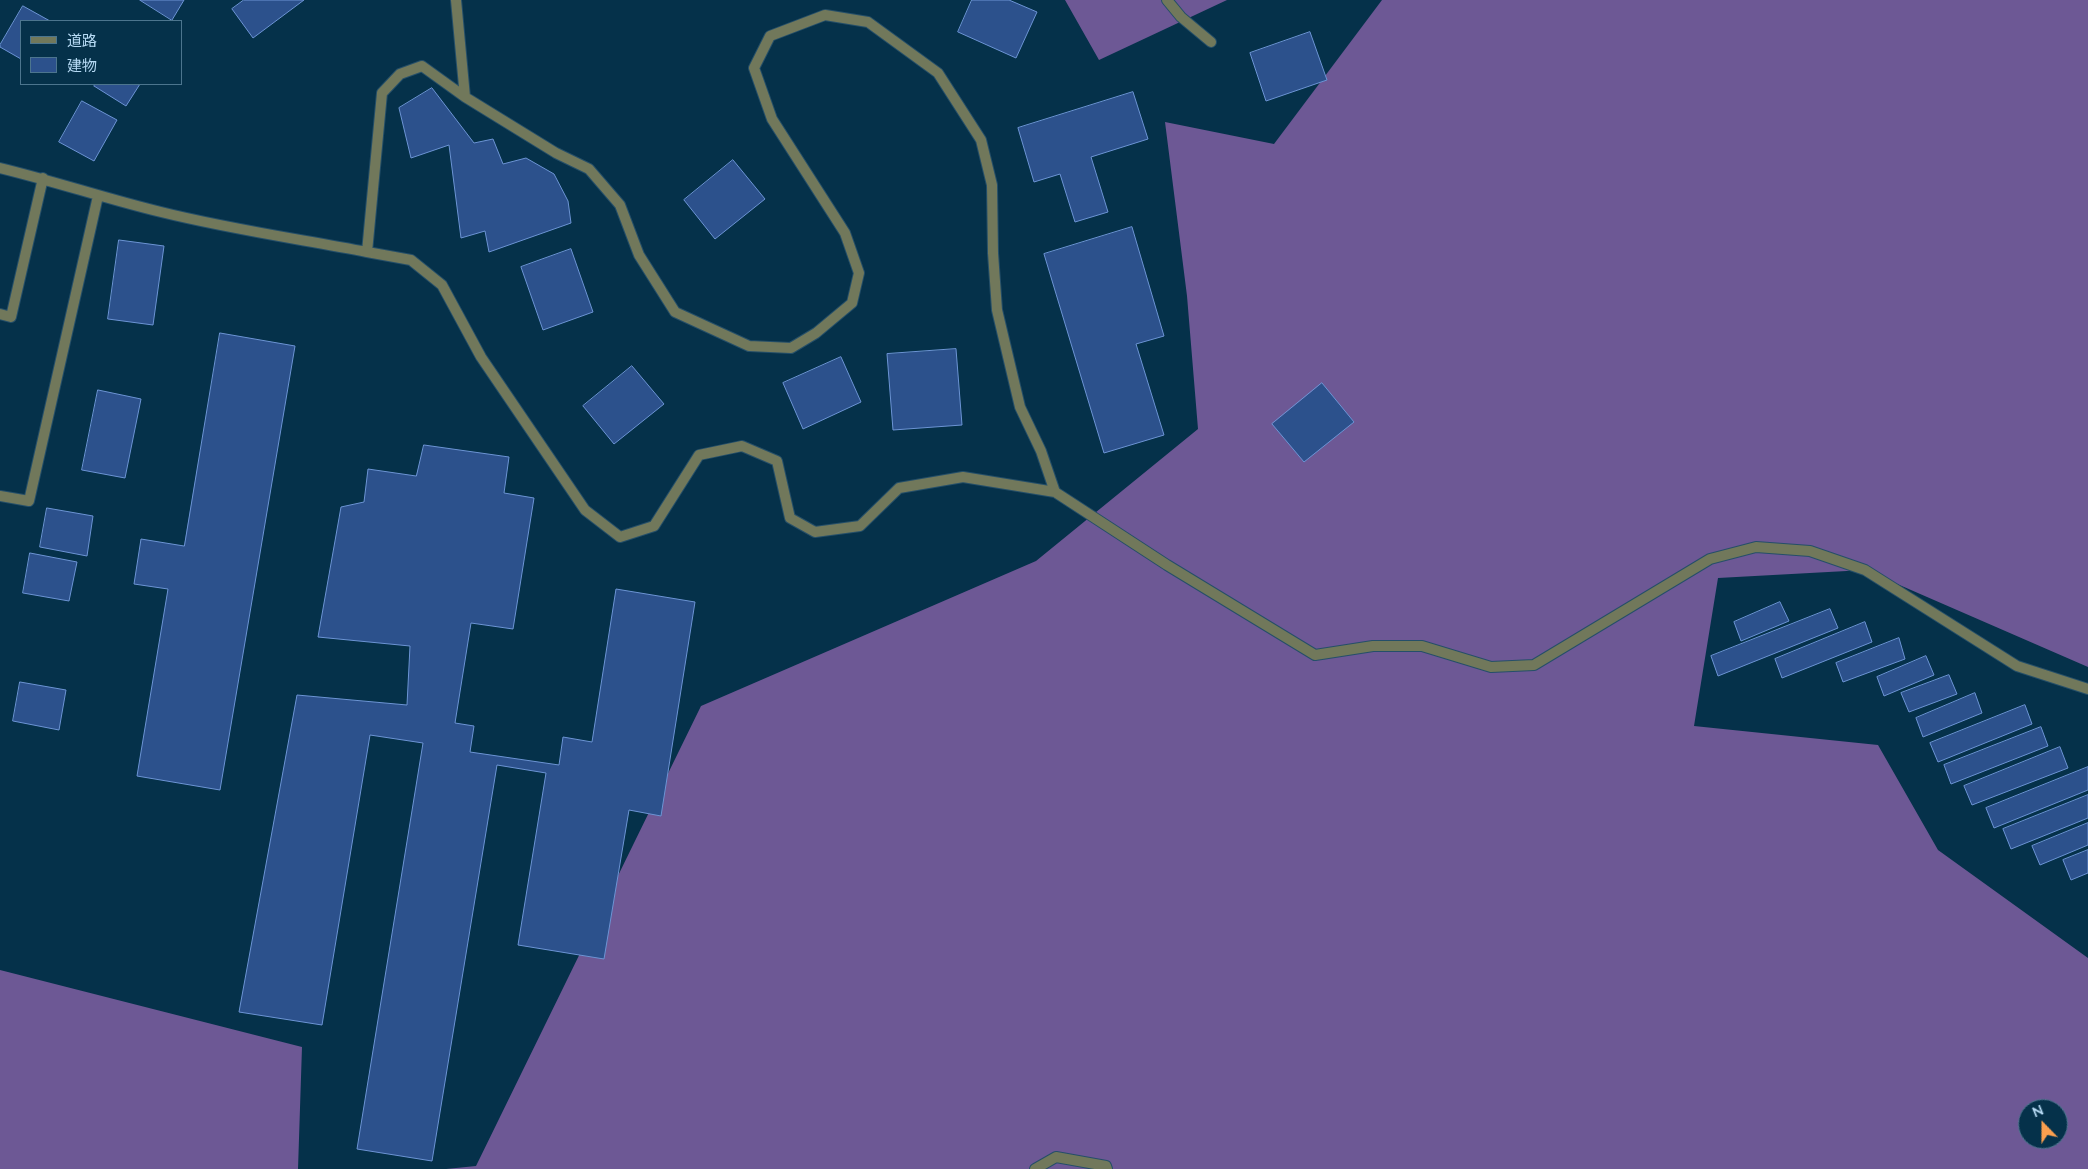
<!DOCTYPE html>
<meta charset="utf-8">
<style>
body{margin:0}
#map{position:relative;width:2088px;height:1169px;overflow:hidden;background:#05314a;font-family:Mulish,"Noto Sans JP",sans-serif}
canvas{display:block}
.legend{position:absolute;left:20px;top:20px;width:162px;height:65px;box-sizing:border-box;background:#05314a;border:1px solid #4c758e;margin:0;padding:6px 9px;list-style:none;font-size:15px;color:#b6daf4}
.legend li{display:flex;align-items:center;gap:10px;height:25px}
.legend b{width:25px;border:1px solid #4c758e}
.north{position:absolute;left:2018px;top:1099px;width:50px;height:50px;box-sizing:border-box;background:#05314a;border:1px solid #4c758e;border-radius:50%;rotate:338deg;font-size:14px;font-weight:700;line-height:20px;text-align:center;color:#b6daf4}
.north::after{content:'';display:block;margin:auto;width:18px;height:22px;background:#fa9f4f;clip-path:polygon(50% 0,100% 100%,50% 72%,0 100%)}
</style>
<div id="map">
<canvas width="2088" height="1169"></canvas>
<ul class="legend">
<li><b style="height:6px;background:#71785b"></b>道路</li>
<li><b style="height:14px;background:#2c518c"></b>建物</li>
</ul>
<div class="north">N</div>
</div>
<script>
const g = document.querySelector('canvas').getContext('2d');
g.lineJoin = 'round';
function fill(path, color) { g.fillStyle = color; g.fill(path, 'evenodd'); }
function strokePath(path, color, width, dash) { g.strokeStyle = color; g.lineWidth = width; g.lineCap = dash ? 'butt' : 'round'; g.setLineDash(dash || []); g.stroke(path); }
fill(new Path2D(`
 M1065,0h162l-128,60z
 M1382,0h706v667l-223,-97 -147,8 -24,148 184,19 60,105 150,108v211h-1642l30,-3 225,-460 335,-145 162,-132 -11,-133 -22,-174 109,22zM2028,1109h30v30h-30z
 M0,970l302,77 -4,122h-298z`), '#6d5895');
const building = new Path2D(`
 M140,0h44l-12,20z
 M244,0h60l-51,38 -21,-29z
 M972,0h37l28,12 -21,46 -58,-26z
 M23,6l27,15h-29v38l-21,-12v-2z
 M1310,32l17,48 -61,21 -16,-48z
 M96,84h44l-14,22 -32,-20z
 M432,88l42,55 19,-4 10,25 23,-6 28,16 14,27 3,22 -82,29 -4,-21 -24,7 -12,-93 -38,13 -12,-50z
 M1133,92l15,47 -57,18 17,55 -33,10 -15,-48 -26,8 -16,-54z
 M82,101l35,19 -23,41 -35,-19z
 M733,160l32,39 -50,40 -31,-39z
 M1132,227l32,109 -28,8 28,91 -60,18 -60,-199z
 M119,240l45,6 -11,79 -45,-6z
 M571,249l22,63 -50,18 -22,-63z
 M220,333l75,13 -75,444 -83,-14 31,-187 -34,-5 7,-45 43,7z
 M956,349l6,76 -69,5 -6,-76z
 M841,357l20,45 -58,27 -20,-46z
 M632,366l32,38 -50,40 -31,-38z
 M1322,383l32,39 -50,40 -32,-38z
 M98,390l43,9 -16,79 -43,-8z
 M424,445l85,12 -5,36 30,5 -21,131 -42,-6 -16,100 19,3 -4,26 89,13 4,-28 29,5 24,-153 79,13 -34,214 -32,-6 -25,149 -86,-14 28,-172 -49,-8 -65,396 -75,-12 66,-406 -53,-8 -48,290 -83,-13 58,-317 110,10 3,-59 -92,-9 23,-130 23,-5 4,-33 48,7z
 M47,508l46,8 -6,40 -47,-9z
 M30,553l47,9 -8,39 -46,-8z
 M1780,602l9,19 -48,20 -7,-19z
 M1830,609l8,19 -120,48 -7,-20z
 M1865,622l7,20 -90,36 -7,-19z
 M1899,638l6,21 -62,23 -7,-19z
 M1926,656l8,19 -50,21 -7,-19z
 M1949,675l8,19 -48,18 -8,-19z
 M20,682l46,8 -7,40 -46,-9z
 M1975,693l7,20 -59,24 -7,-19z
 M2025,705l7,19 -94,38 -8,-19z
 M2041,727l7,19 -97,38 -7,-19z
 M2060,747l8,21 -96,37 -8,-19z
 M2088,767v23l-94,38 -8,-20z
 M2088,795v23l-77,31 -8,-20z
 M2088,823v22l-48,20 -8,-19z
 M2088,850v23l-17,7 -8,-20z`);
fill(building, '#2c518c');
strokePath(building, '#6c94d4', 1);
const minor = new Path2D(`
 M456,0l9,97
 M1167,0l14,17 30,25
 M0,168c54,13 107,31 161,44 68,17 138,27 206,40l15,-159 18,-19 22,-8 43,31 91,56 33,16 31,36 19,50 36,57 74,34 42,2 25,-15 36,-30 7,-30 -14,-40 -73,-114 -18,-51 16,-32 55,-21 43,7 70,51 43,67 11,45 1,68 4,57 23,97 21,44 14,41 112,73 148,90 58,-9h49l69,21 43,-2 176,-106 46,-12 54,4 55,19 152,96 71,23
 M367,252l44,8 31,25 39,72 104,153 35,27 34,-11 45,-71 43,-9 35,15 13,57 25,14 45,-6 39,-38 64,-11 92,15
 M0,314l11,3 32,-139
 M0,496l29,5 69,-305
 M1035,1169l21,-12 50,9 1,3`);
strokePath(minor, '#254f69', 12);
strokePath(minor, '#71785b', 10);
</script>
